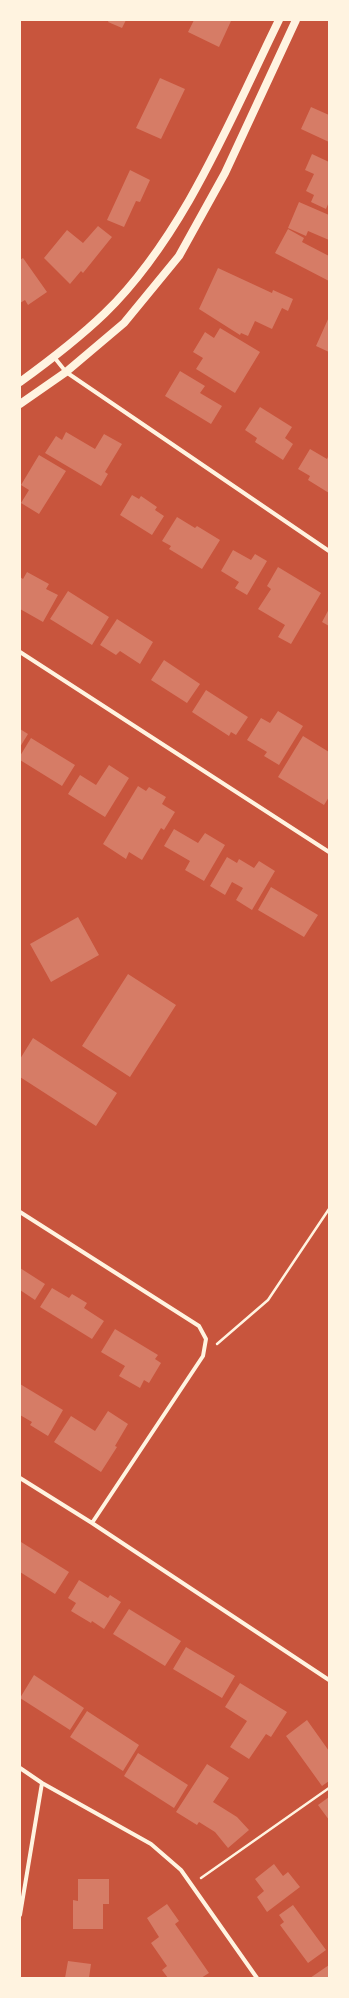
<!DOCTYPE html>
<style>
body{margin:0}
#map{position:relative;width:349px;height:1998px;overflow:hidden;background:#c8553d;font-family:"Titillium Web",sans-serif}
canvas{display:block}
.frame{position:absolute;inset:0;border:21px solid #fff3e0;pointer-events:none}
</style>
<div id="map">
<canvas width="349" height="1998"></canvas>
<div class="frame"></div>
</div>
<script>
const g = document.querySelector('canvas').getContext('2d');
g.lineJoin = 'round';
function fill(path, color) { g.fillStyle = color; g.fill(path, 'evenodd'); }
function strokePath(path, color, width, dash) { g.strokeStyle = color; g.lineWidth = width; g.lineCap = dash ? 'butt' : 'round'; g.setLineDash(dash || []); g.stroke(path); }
fill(new Path2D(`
 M109,20h17l-4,8 -14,-6z
 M194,20h35l2,1 -12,26 -31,-15z
 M160,78l25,11 -24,50 -25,-11z
 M311,107l18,8v27l-28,-13z
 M312,154l17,8v40l-3,7 -15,-7 3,-7 -8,-4 8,-17 -9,-4z
 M130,170l20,10 -10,22 -4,-1 -12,26 -17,-7z
 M299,202l30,13v25l-21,-9 -2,5 -18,-8z
 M98,226l14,11 -29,36 -2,-2 -11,13 -26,-26 23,-28 16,13z
 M288,229l16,9 -2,4 27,14v25l-54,-28z
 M23,258l24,34 -19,13 -3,-5 -5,3v-43z
 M218,268l54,25 1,-3 20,9 -5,12 -6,-3 -10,21 -17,-8 -7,15 -7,-3 -1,2 -41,-26z
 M329,317v35l-13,-6z
 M220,328l40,24 -25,41 -39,-24 7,-11 -10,-6 12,-20 9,6z
 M180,371l25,15 -5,7 22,13 -11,18 -46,-28z
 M260,407l32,20 -7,11 8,6 -10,16 -28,-18 2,-4 -12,-8z
 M66,432l29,17 9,-15 18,10 -17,28 3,2 -7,12 -56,-33 11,-17 6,4z
 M310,449l17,10 2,-4v38l-21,-13 2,-4 -12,-7z
 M39,455l27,16 -27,43 -18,-11 8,-13 -8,-5z
 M132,495l7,4 2,-3 16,11 -2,3 9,6 -12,19 -32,-20z
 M177,517l18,11 2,-2 23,14 -18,29 -33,-20 2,-3 -9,-5z
 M233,550l18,10 4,-6 12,7 -20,34 -12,-7 4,-6 -18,-11z
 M278,567l43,26 -30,51 -13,-7 7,-12 -27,-16 13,-20 -4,-3z
 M27,572l22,12 -3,5 12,6 -15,27 -23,-13v-32l3,2z
 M68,591l41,26 -17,28 -42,-26z
 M329,609v17l-7,-4z
 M117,619l36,23 -13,22 -20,-13 -4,4 -16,-10z
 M164,660l36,24 -13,19 -36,-23z
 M206,690l42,27 -12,18 -5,-3 -2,4 -37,-24z
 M278,711l25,15 -24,39 -15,-9 3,-4 -20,-12 14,-22 9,5z
 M20,729l8,5 -8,13z
 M303,736l26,16v45l-5,8 -46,-28z
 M31,738l44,27 -13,21 -42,-26v-4z
 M109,765l20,13 -24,39 -37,-23 12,-19 16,10z
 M138,786l8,5 3,-4 17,10 -4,7 13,8 -11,18 -3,-2 -19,32 -13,-8 -3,7 -23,-15z
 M174,829l24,14 7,-10 20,12 -21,36 -19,-11 5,-9 -26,-15z
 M227,857l10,6 2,-4 15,9 5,-7 16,10 -23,39 -16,-10 7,-12 -11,-6 -7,13 -15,-9z
 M271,887l47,28 -14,22 -46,-27z
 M78,917l21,38 -48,27 -21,-38z
 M128,974l48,31 -46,72 -48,-31z
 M33,1038l84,55 -21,33 -76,-49v-18z
 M20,1268l25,16 -10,16 -15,-10z
 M52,1288l17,10 3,-4 15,9 -3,5 20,13 -12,18 -52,-32z
 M115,1329l43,26 -3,4 6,4 -12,20 -5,-3 -4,8 -21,-12 6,-10 -24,-14z
 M20,1384l43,26 -15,26 -18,-11 2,-3 -12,-7z
 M108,1411l20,13 -13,22 2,1 -16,25 -47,-30 17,-26 24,15z
 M21,1542l48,30 -14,22 -35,-22z
 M79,1580l29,18 2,-3 11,7 -17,27 -12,-8 -1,2 -20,-12 5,-8 -8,-5z
 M129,1609l52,32 -16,25 -52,-32z
 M186,1647l49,29 -13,22 -49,-29z
 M34,1675l50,33 -14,22 -50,-32z
 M240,1683l47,29 -16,25 -5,-3 -17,25 -19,-12 17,-26 -22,-14z
 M87,1711l52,34 -16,26 -53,-34z
 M307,1720l22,31v30l-7,5 -36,-50z
 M138,1753l50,32 -14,23 -50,-32z
 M207,1764l22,14 -16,24 24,15 12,13 -21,18 -13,-16 -16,-10 -2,3 -21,-13z
 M329,1797v23l-11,-15z
 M274,1864l9,12 5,-4 12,15 -33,25 -10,-15 7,-6 -9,-12z
 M78,1879h31v25h-6v25h-30v-29l5,1z
 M167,1904l12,17 -4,3 34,49 -8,5h-33l-6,-8 5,-4 -16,-23 8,-6 -12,-19z
 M293,1905l33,45 -18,13 -28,-38 4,-3 -5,-7z
 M68,1961l23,3 -2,14h-24z
 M329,1965v13h-19z`), '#d67c66');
strokePath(new Path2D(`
 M217,1344l51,-44 61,-91
 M201,1878l128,-90`), '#fff3e0', 2.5);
strokePath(new Path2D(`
 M54,357l12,15 263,179
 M20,652l309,200
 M20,1212l179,114 7,13 -3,17 -111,167
 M20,1478l72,45 237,157
 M20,1768l22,15 109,61 30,26 76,108
 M20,1915l22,-132`), '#fff3e0', 4);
strokePath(new Path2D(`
 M20,382c29,-21 59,-44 85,-69 79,-77 126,-195 174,-293
 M20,404l46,-32 58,-49 55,-67 46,-83 71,-153`), '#fff3e0', 8);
</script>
